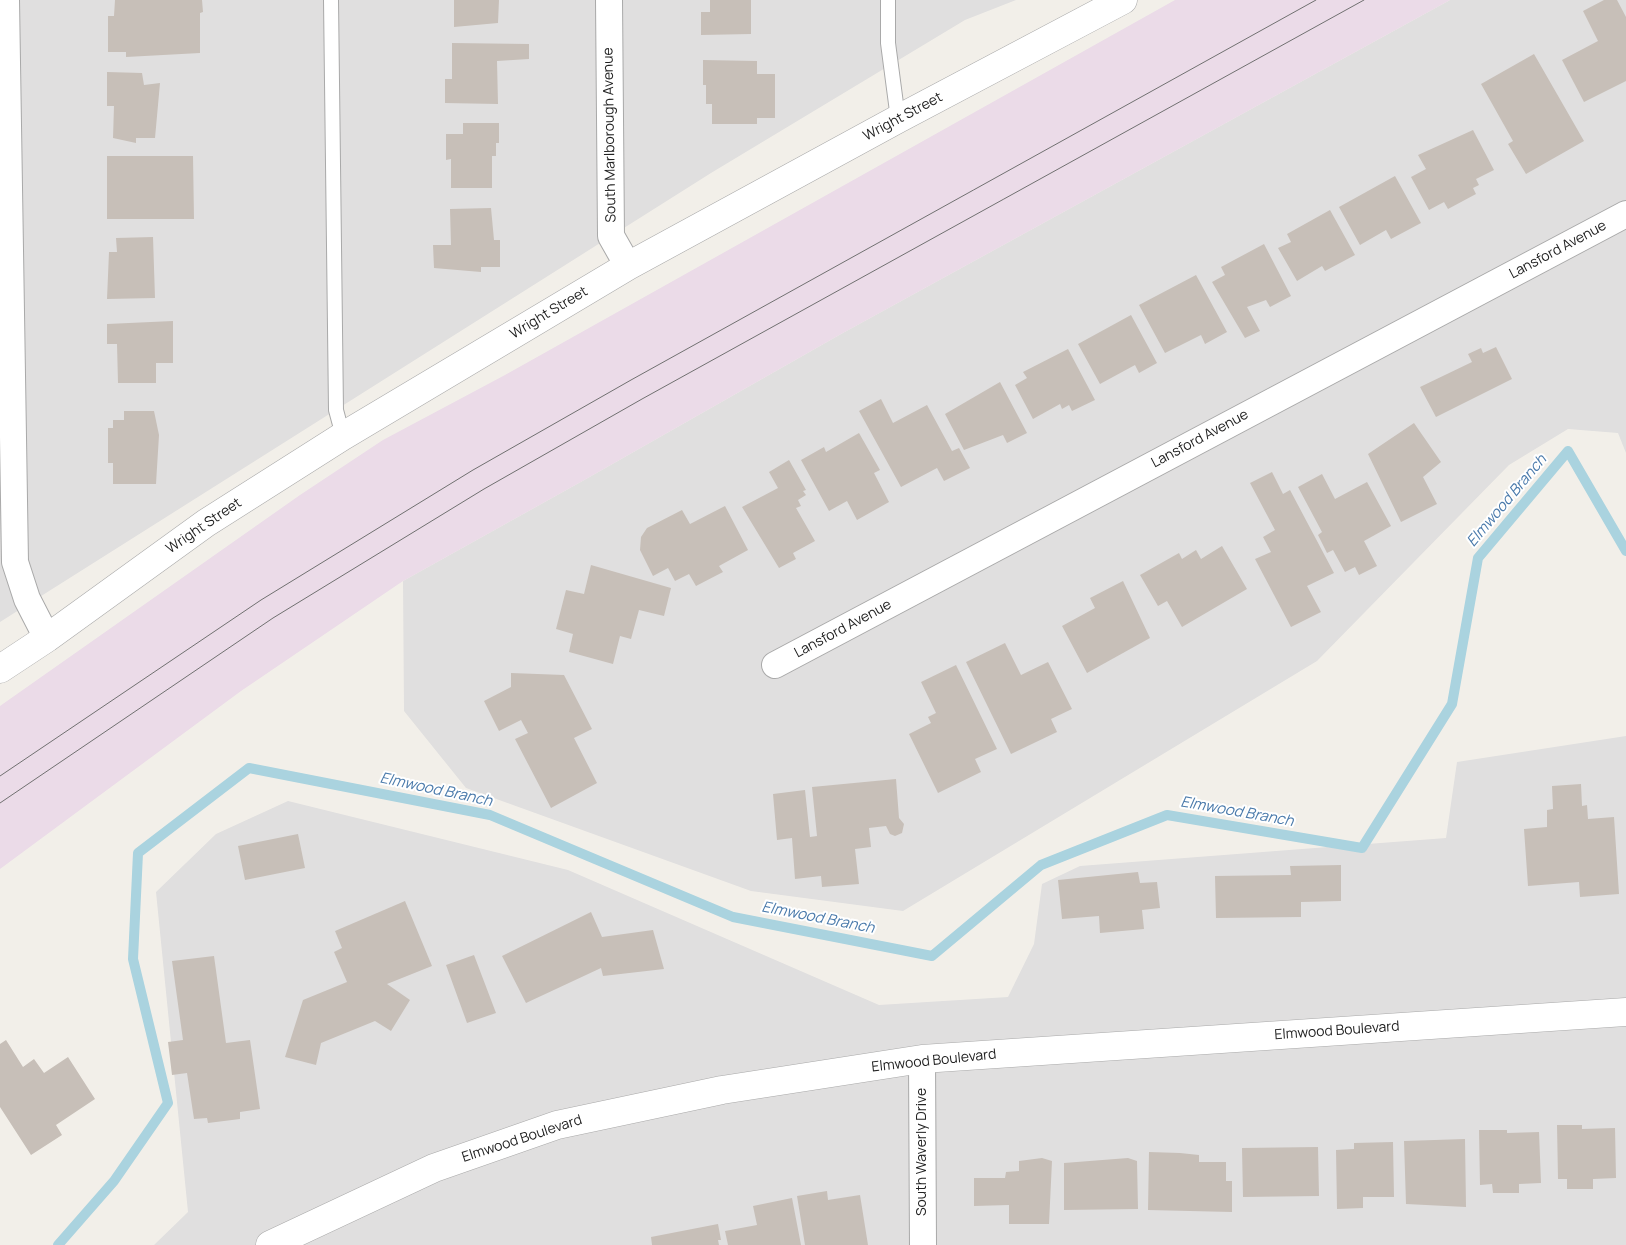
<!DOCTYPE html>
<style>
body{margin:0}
canvas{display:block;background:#f2efe9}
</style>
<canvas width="1626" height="1245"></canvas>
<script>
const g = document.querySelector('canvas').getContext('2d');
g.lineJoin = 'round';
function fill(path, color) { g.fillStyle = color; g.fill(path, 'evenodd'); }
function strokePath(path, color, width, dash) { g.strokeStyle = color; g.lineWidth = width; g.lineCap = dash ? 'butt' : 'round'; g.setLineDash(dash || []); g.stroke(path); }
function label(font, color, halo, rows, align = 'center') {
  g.font = font + ' Manrope,sans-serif'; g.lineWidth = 4; g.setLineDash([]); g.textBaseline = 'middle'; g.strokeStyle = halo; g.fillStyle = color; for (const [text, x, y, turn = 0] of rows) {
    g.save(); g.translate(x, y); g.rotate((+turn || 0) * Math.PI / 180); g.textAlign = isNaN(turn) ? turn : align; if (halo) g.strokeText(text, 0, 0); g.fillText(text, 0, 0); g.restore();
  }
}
fill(new Path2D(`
 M0,0h1016l-51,20 -254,153 -711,449z
 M1450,0h176v453l-8,-20 -50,-4 -59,36 -192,196 -414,250 -152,-20 -285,-103 -62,-77 -1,-130 183,-102 255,-145z
 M1626,736v509h-1472l34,-33 -32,-320 60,-58 72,-33 280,69 311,135 129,-8 26,-53 8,-60 38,-18 366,-28 11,-76z`), '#e0dfdf');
fill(new Path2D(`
 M1175,0h275l-609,334 -255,145 -183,102 -162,110 -241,178v-163l300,-211 83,-55 122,-65z`), '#ebdbe8');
strokePath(new Path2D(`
 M58,1245l56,-64 54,-78 -35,-144 5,-106 111,-85 241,47 243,102 199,39 109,-91 126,-50 195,33 90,-144 26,-146 90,-107 58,100`), '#aad3df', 10);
fill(new Path2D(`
 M115,0h87l1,12 -3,1v40l-74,4v-5h-18v-36h6z
 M454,0h45l-1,23 -44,4z
 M710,0h41v34l-50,1v-23h9z
 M1604,0h13l9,17v64l-42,21 -22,-42 36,-19 -15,-30z
 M452,43l77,1v15l-32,2 1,43 -53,-1v-24h7z
 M1534,54l50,87 -58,33 -18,-30 5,-3 -32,-57z
 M703,60l54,1v13h18v44h-18v6h-45v-20h-6v-19h-3z
 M107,72l35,1 2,12 16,-2 -5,55h-19v5l-23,-5 1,-32h-7z
 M463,123h36v20h-3v13h-4v32h-41v-29l-5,1v-26h17z
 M1473,130l21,40 -18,9 3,6 -6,3 3,6 -28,15 -4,-7 -15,8 -18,-33 15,-8 -8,-14z
 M107,156h86l1,63h-87z
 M1395,176l26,47 -30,16 -5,-9 -26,15 -21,-38z
 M491,208l3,32h6v27h-19v5l-47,-4 -1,-23h18l-1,-36z
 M1330,210l25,45 -30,16 -3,-5 -25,15 -19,-33 13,-6 -4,-8z
 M153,237l2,61 -48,1 2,-47h8l-1,-14z
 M1264,244l27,52 -21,11 -4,-7 -19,7 13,24 -15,7 -33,-56 13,-7 -4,-8z
 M1196,275l31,57 -22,12 -4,-9 -36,18 -26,-48z
 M1131,315l26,48 -18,10 -4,-8 -35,19 -22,-40z
 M173,321v42h-17v20h-38l-1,-39h-10v-20z
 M1496,347l16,32 -76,38 -16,-30 52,-25 -4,-8 13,-6 2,5z
 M1068,349l27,51 -23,11 -3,-6 -7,4 -2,-5 -27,15 -18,-34 12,-7 -4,-6z
 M1000,382l27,51 -20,10 -4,-8 -39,15 -19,-36z
 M881,399l12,24 34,-18 25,46 7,-3 11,20 -26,13 -7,-13 -36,19 -42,-76z
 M124,411h30l5,24 -3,49h-43v-21h-5v-35h5v-8h11z
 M1414,423l27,39 -18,15 14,27 -36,18 -33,-68z
 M859,433l21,37 -6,3 15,29 -32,18 -10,-19 -18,10 -28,-51 23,-13 2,5z
 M789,460l17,30 -3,1 3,4 -8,5 3,6 -5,2 19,33 -22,12 3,6 -17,9 -37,-61 36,-19 -9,-16z
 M1272,472l11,22 7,-4 44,83 -27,13 14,26 -30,15 -36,-68 16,-7 -8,-15 12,-7 -25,-47z
 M1322,474l13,25 32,-17 24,44 -27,15 13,25 -18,9 -4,-8 -10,5 -12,-22 -6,3 -9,-18 4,-3 -24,-45z
 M725,506l23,44 -29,16 4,6 -27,14 -7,-12 -14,7 -7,-13 -15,8 -13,-26 1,-13 6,-9 35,-18 8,14z
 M1222,546l25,43 -65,38 -15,-26 -9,5 -18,-31 39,-22 3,6 14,-9 5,9z
 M591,565l80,23 -7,28 -25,-6 -8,29 -11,-3 -7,28 -44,-12 4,-18 -17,-5 10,-39 18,4z
 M1123,581l27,57 -63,35 -25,-47 33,-18 -5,-10z
 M1005,643l16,32 27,-13 24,47 -21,10 6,13 -46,22 -45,-92z
 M956,665l41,84 -22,10 6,13 -43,21 -29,-59 22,-11 -3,-6 8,-4 -15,-31z
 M511,673l53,2 28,54 -18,9 23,45 -46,25 -36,-69 13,-6 -7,-13 -22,11 -15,-30 27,-14z
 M896,779l3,39 5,6 -2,9 -7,3 -5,-2 -4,-8 -17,2 2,19 -16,2 4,35 -37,3 -1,-11 -26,3 -3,-41 -15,2 -4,-46 32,-4 5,47 7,-1 -5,-49z
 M1581,784l1,22 5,-1 1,14 26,-2 5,77 -39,3 -1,-15 -51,4 -4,-57 23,-2v-17l6,-1 -1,-23z
 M298,834l7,34 -60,12 -7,-34z
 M1341,865v36l-40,1v15l-85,1 -1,-42 76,-1 -1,-9z
 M1138,872l2,11 17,-1 3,26 -18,2 2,19 -44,4 -1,-17 -37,3 -4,-39z
 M405,901l27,65 -45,18 23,16 -19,31 -16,-10 -54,22 -5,22 -31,-8 18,-57 44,-18 -13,-30 8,-4 -7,-17z
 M591,912l11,25 51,-7 11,39 -61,7 -2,-8 -75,35 -24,-47z
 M474,955l22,58 -29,10 -21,-58z
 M214,956l12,87 24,-3 10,69 -20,3v7l-32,4 -1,-5 -13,1 -7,-46 -15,2 -4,-33 15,-2 -11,-79z
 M6,1040l17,27 11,-8 10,14 24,-16 27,42 -39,26 6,10 -31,20 -31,-48v-63z
 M1557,1125h25v4l33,-1 1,50 -23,1v10h-26v-10h-9z
 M1479,1130h28v3l32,-1 2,51 -22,1v9h-26l-1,-9 -12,1z
 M1465,1139l1,68 -60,-3 -2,-63z
 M1393,1142l1,55h-31v11l-26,1 -1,-59 18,-1v-6z
 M1318,1147l1,49 -76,1 -1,-49z
 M1149,1152l31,1 19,2v7h27v19h6v31l-84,-2z
 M1042,1158l10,3 -3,63h-40v-19l-35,1v-28h31l1,-6 13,-1v-10z
 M1128,1158l9,3 1,48 -74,1v-47z
 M827,1191l1,9 32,-5 8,50h-63l-8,-49z
 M792,1198l9,47h-73l-3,-14 32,-6 -4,-19z
 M718,1224l3,16h-3l1,5h-67l-1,-8z`), '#c7bfb8');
const service = new Path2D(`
 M331,0l5,410 7,26
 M888,0v43l10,76`);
const minor = new Path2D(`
 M6,0l9,562 12,37 20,39
 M609,0l2,236 17,30
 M775,665l851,-451
 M922,1059l1,186`);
const tertiary = new Path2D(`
 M0,669l47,-31 159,-115 137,-87 285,-170 270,-147 225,-119
 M270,1245l164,-77 123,-43 165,-35 200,-31 704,-47`);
strokePath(service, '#a9a9a9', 16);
strokePath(minor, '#a9a9a9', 28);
strokePath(tertiary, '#a9a9a9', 29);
strokePath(service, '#fff', 14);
strokePath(minor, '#fff', 26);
strokePath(tertiary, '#fff', 28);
strokePath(new Path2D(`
 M0,776l261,-176 212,-130 158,-90 685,-380
 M0,803l273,-185 211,-129 158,-90 722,-399`), '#707070', 1);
label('14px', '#222', '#fff', [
 ["Wright Street",903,117,-28],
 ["South Marlborough Avenue",610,135,-91],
 ["Lansford Avenue",1558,250,-28],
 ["Wright Street",549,313,-31],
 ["Lansford Avenue",1200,439,-28],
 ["Wright Street",204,526,-34],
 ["Lansford Avenue",843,629,-28],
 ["Elmwood Boulevard",1337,1031,-4],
 ["Elmwood Boulevard",934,1061,-6],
 ["Elmwood Boulevard",522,1139,-18],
 ["South Waverly Drive",922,1152,-90]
]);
label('italic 15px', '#4a7aab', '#fff', [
 ["Elmwood Branch",1507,501,-50],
 ["Elmwood Branch",436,790,12],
 ["Elmwood Branch",1237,812,10],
 ["Elmwood Branch",818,918,11]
]);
</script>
